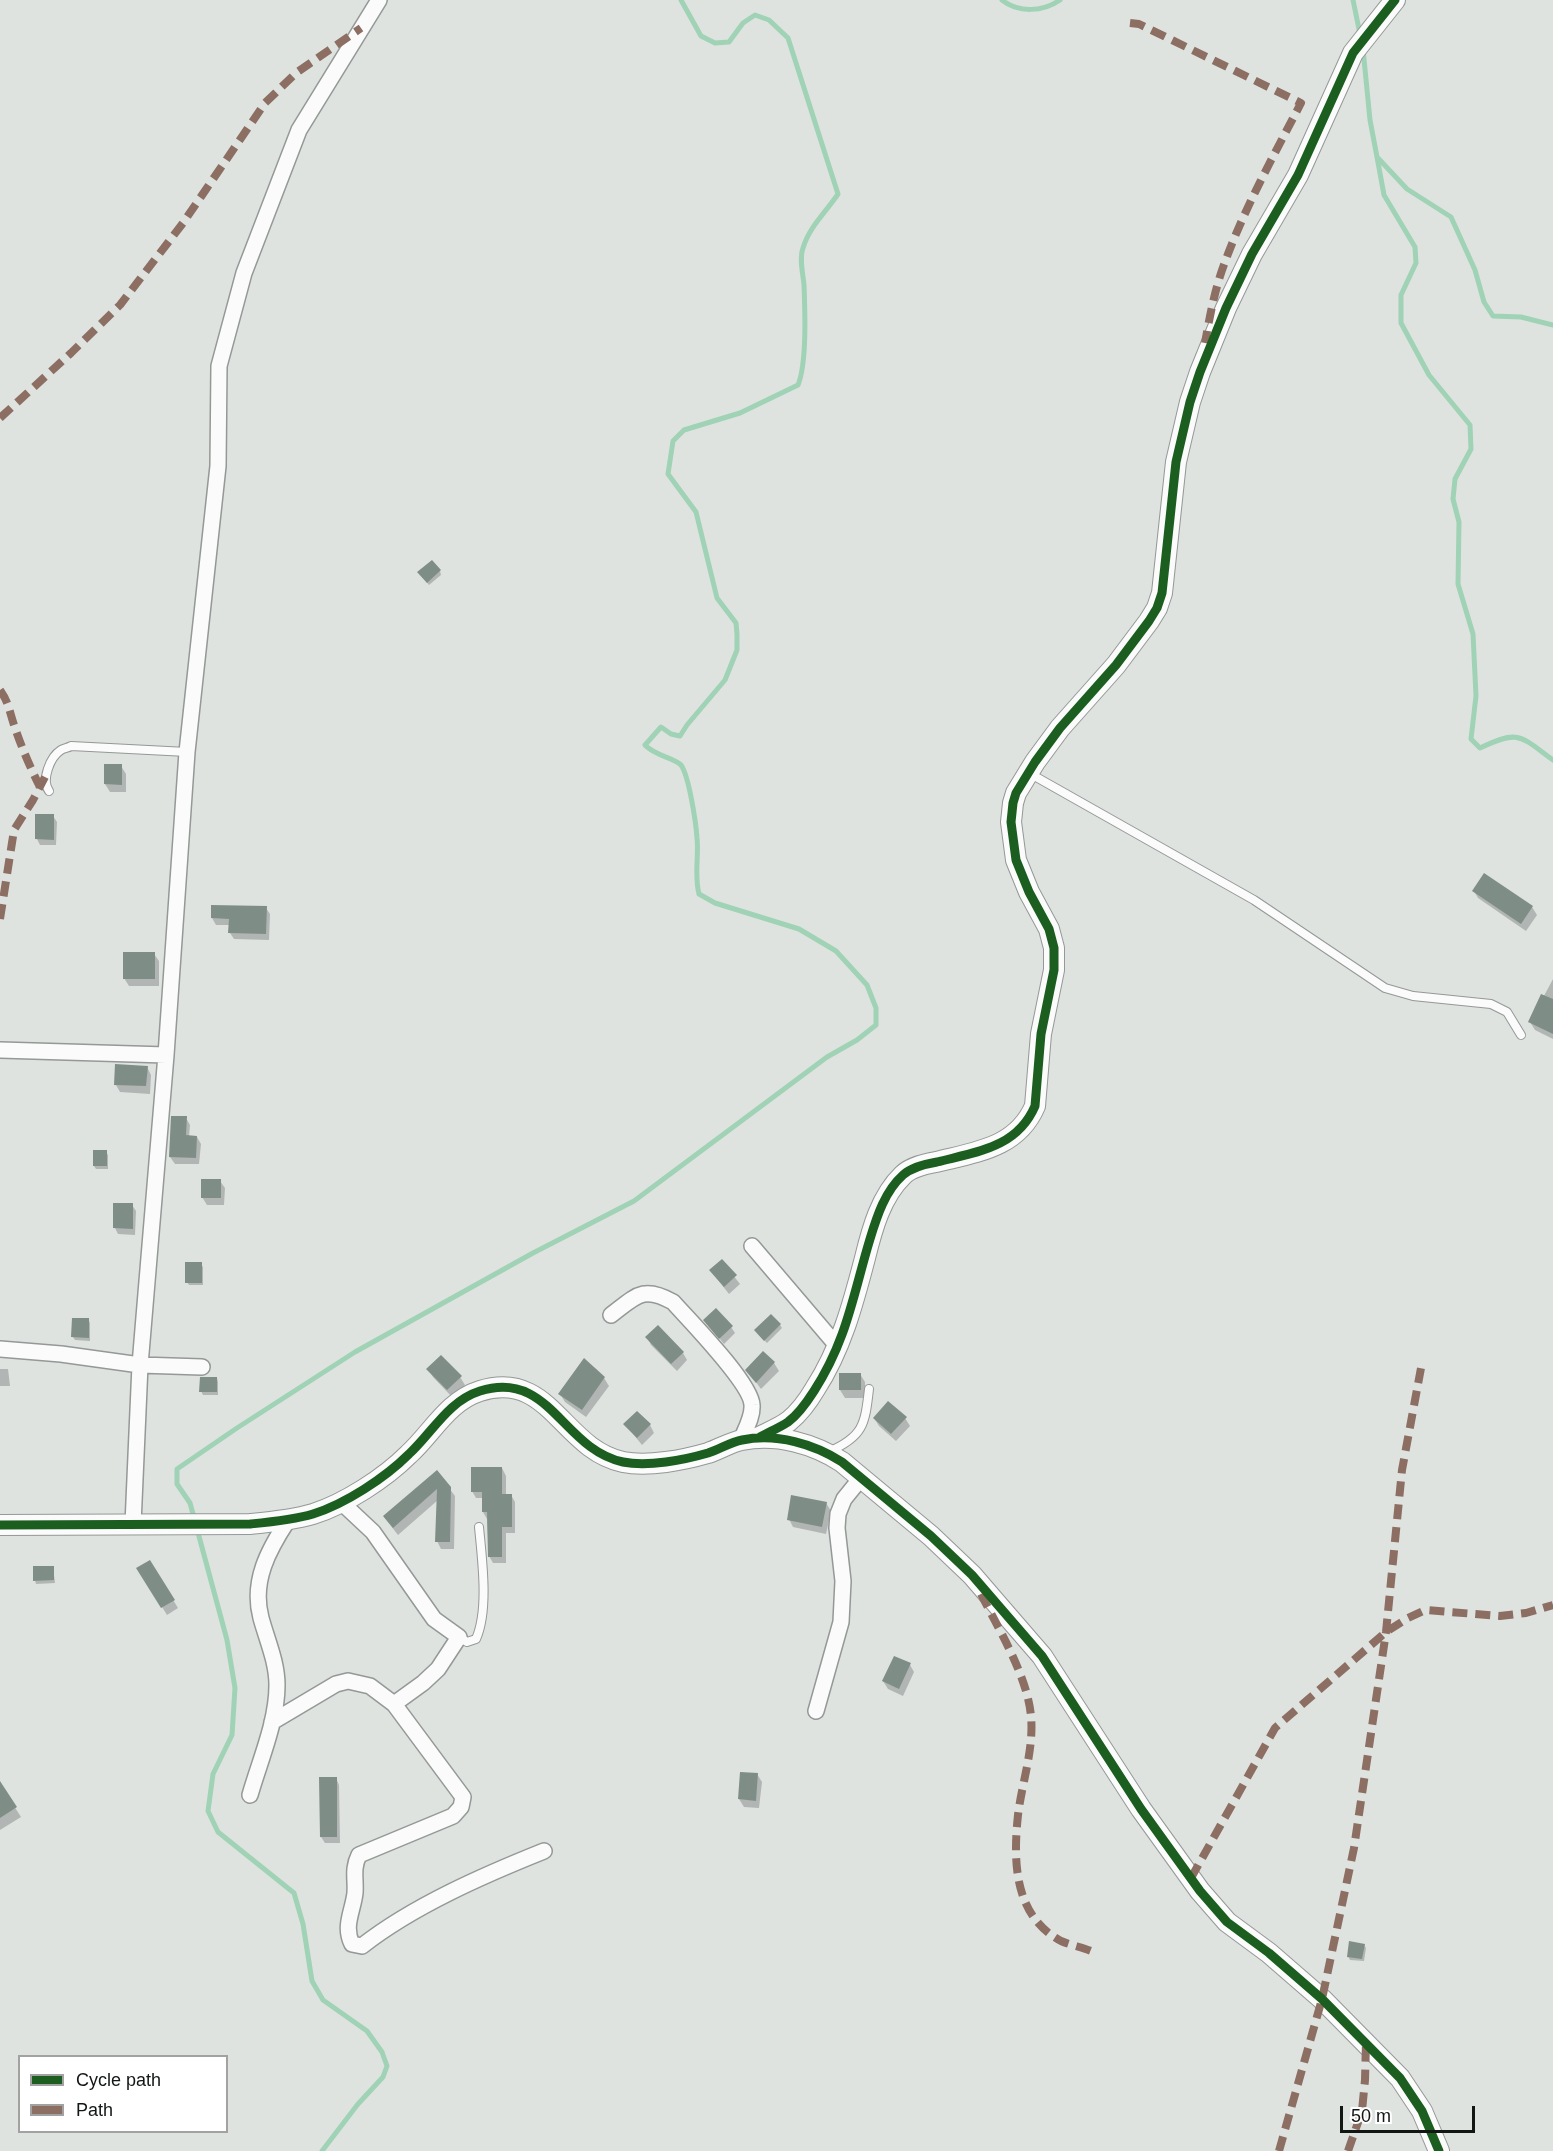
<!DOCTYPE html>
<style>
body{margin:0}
#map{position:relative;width:1553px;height:2151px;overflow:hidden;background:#dee3e0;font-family:Helvetica,sans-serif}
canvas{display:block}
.legend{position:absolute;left:18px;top:2055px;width:210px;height:78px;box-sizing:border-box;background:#fff;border:2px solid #a1a2a1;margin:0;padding:8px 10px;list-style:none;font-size:18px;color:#131714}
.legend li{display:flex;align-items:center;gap:12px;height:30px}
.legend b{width:30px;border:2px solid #a1a2a1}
.scale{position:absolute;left:1340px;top:2106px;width:135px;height:27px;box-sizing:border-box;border:3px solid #131714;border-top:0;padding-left:8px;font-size:18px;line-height:21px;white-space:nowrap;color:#131714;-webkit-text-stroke:4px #fff;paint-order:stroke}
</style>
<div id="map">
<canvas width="1553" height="2151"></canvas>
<ul class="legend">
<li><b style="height:8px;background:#1b5e20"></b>Cycle path</li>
<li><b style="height:8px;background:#8d6e63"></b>Path</li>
</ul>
<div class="scale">50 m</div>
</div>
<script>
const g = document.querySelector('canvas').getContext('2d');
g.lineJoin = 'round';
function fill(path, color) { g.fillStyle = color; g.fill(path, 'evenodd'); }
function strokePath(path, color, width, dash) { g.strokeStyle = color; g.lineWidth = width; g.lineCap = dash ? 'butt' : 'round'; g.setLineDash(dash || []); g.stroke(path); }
fill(new Path2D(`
 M440,571l1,4 -12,10 -8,-10z
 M121,766l5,8v18h-16l-5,-8z
 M53,816l4,6 -1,23h-16l-3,-6z
 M1485,875l47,32 5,8 -11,16 -48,-33 -4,-7z
 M266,908l4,6 -1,26 -35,-1 -4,-6v-8h-14l-4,-7z
 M154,954l5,7v25h-30l-5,-8z
 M1553,979v60l-18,-9 -5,-8z
 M147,1067l4,8 -1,19 -30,-2 -4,-7z
 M186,1118l4,7 -1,12h8l4,7 -2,20h-24l-5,-7z
 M106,1152l2,3v14h-12l-2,-3z
 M220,1181l5,7 -1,17h-17l-5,-8z
 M132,1205l4,6 -1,24 -17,-1 -3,-6z
 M722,1261l18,23 -11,10 -18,-23z
 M201,1264l2,3v18h-14l-2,-3z
 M88,1319l2,4v18l-15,-1 -2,-3z
 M705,1320l26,7 4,6 -11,11z
 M780,1325l2,3 -15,15 -9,-9z
 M647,1337l36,16 4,7 -10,11 -26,-26z
 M763,1353l11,10 5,8 -18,18 -14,-19z
 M0,1369h8l2,17h-10z
 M428,1369l32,8 5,8 -13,12 -19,-20z
 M860,1374l5,8v16h-20l-5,-8z
 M217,1378l1,4v13h-15l-2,-4z
 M604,1378l5,8 -23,31 -21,-15 -5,-8z
 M874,1418h31l5,8 -14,15 -17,-15z
 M625,1424l25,1 4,8 -12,12z
 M502,1468l4,8v19h5l4,7v31h-9v30h-13l-4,-7 -2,-37 -4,-7v-14h-7l-4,-7z
 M437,1472l18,24 -1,53h-13l-4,-8 1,-41 -40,35 -14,-18z
 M826,1503l5,8 -5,23 -33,-7 -4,-8z
 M150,1562l28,46 -11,7 -29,-47z
 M53,1567l2,16 -19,1 -1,-4z
 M910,1665l4,7 -11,24 -15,-7 -5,-8z
 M757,1774l5,8 -3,26 -15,-1 -5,-8z
 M321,1778h15l3,7 1,58h-15l-4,-6z
 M0,1784l21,33 -21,13z
 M1364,1945l2,3 -2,13 -14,-1 -2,-4z`), '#0003');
strokePath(new Path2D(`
 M1002,0c16,13 41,12 58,0
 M1353,0l7,34
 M1363,49l7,71 7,37 30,32 44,28 24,53 9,32 9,14 28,1 32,8
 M1377,157l7,38 31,52 1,16 -15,32v28l28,52 41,50 1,24 -16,30 -2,20 6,23 -1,62 15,50 3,62 -5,43 9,9c39,-19 40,-12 73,12
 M322,2151l36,-47 25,-27 4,-11 -5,-14 -15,-21 -44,-31 -11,-19 -9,-57 -9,-31 -76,-61 -10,-21 5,-37 19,-39 3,-47 -8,-48 -37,-137 -13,-19v-15l60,-41 118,-76 178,-99 101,-52 193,-144 30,-17 19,-15v-17l-9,-23 -31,-34 -37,-22 -84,-26 -16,-9c-5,-19 0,-38 -2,-56 -1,-15 -8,-62 -16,-73 -6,-7 -26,-9 -36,-20l16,-18 10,7 9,2 7,-11 38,-45 12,-30v-16l-1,-11 -19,-25 -21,-86 -28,-38 5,-33 11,-11 56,-17 58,-28c9,-22 7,-74 6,-100 -1,-11 -5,-27 -1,-37 6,-21 23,-36 35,-54l-50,-156 -19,-18 -14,-5 -12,8 -14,19 -14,1 -14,-7 -20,-36`), '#a0d2b5', 5);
fill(new Path2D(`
 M432,560l9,10 -14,13 -10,-11z
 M104,764h18v21l-18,-1z
 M35,814h19v26l-19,-1z
 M1484,873l49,33 -12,18 -49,-33z
 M211,905l56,1 -1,28 -38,-1 1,-14 -18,-1z
 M123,952h32v27h-32z
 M1541,994l12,5v35l-25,-12z
 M115,1064l33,2 -2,20 -32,-1z
 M171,1116h16l-1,19 11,1 -1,22 -27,-1z
 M93,1150h14v16h-14z
 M201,1179h20v19h-20z
 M113,1203h20v26l-20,-1z
 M722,1259l15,16 -13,12 -15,-17z
 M185,1262h17v21h-17z
 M716,1308l17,18 -14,13 -16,-19z
 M771,1314l10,10 -17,17 -10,-11z
 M72,1318h17v20l-18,-1z
 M658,1325l26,27 -13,12 -26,-27z
 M763,1351l12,11 -19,21 -11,-13z
 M441,1355l21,21 -15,14 -21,-21z
 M584,1358l21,19 -23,33 -24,-16z
 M839,1373h22v17h-22z
 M200,1377h17v15h-18z
 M888,1401l19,16 -16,17 -18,-16z
 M637,1411l14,13 -14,14 -14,-14z
 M471,1467h31v27h10v33h-10v30h-14l-1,-45h-5v-20h-11z
 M437,1470l14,17 -1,55h-15l2,-53 -44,39 -10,-12z
 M791,1495l36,7 -5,25 -35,-7z
 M150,1560l25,40 -14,8 -25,-40z
 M33,1566h21v14l-21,1z
 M894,1656l17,7 -12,26 -17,-8z
 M740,1772l18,1 -2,28 -18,-2z
 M319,1777h18v60h-17z
 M0,1781l17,26 -17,11z
 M1349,1941l16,3 -3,15 -15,-2z`), '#7e8e86');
const service = new Path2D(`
 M1029,773l225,127 131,88 28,8 78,8 16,8 14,23
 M49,791c-8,-11 1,-34 12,-41 3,-2 7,-2 10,-4l116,6
 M828,1452c35,-15 37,-27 41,-63
 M459,1637l8,5 9,-3c13,-29 6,-80 3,-112`);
const minor = new Path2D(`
 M0,1050l166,5
 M752,1246l86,101
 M611,1315c25,-19 32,-30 62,-13 17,19 78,81 79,103 1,12 -7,25 -11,35
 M0,1349l61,5 79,11 62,2
 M341,1502l32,30 61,87 25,18 -21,32 -15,14 -29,21
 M133,1524l7,-159 26,-310 21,-303 31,-286 1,-100 25,-93 55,-143 80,-130
 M816,1711l25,-89 2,-41 -6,-53 1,-14 6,-15 17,-21
 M272,1722l64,-38 12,-3 22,5 24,18 69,93 -2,10 -8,9 -94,39c-7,14 -3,24 -4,38 -2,18 -12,33 -3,51l10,2c51,-40 122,-71 182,-95
 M250,1795c10,-35 27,-73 27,-110 0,-23 -10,-45 -16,-67 -10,-37 8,-69 27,-98`);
const tertiary = new Path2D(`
 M757,1438c10,-5 23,-10 32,-17 11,-9 19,-20 26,-32 26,-40 38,-85 50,-131 7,-29 16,-62 38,-83 8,-8 22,-11 33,-13 40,-10 81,-14 99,-56l6,-72 13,-64v-22l-5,-19 -20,-37 -13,-32 -5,-38 2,-19 3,-10 19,-31 25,-34 56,-63 33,-44 8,-13 5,-15 14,-131 14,-60 10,-30 26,-64 26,-54 46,-79 55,-122 42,-53
 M0,1525l250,-1c21,-2 43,-4 63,-10 32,-10 72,-36 96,-60 23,-21 39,-53 71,-63 70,-22 82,58 143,71 25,5 61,-2 85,-9 12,-4 23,-11 34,-13 35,-7 72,4 100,22l89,74 41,39 25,29 45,52 99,153 59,82 27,31 42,31 53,46 78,79 22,33 17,40`);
strokePath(service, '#949896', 10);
strokePath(minor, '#949896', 18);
strokePath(tertiary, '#949896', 22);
strokePath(service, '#fafbfa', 8);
strokePath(minor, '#fafbfa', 15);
strokePath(tertiary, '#fafbfa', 20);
strokePath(new Path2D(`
 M1130,23l9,1 162,79c-27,52 -56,104 -76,159 -10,26 -15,53 -20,81
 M0,418l71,-65 49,-48 63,-82 82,-120 31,-30 65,-45
 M0,690c9,13 9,20 14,35 7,21 16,42 26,62
 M0,919l14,-89 19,-30 12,-23
 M981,1594c18,36 46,81 50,122 3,34 -9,66 -13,99 -5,47 -4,101 43,126 9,4 20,6 30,10
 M1191,1878l84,-150 111,-96 22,-14 17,-8 75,6 26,-3 27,-8
 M1279,2151l43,-152 32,-151 32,-216 16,-162 19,-102
 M1348,2151l14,-40 3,-31 1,-38`), '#8d6e63', 8, [15, 8]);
strokePath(new Path2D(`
 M760,1437c9,-5 19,-9 28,-15 11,-8 19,-20 26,-31 33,-51 39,-96 56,-152 7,-23 15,-48 33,-64 9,-8 22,-11 34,-13 39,-10 80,-14 98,-56l6,-72 13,-64v-22l-5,-19 -20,-37 -13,-32 -5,-38 2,-19 3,-10 19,-31 25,-34 56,-63 33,-44 8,-13 5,-15 14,-131 14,-60 10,-30 26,-64 26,-54 46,-79 55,-122 42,-53
 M0,1525l250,-1c21,-2 43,-4 63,-10 32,-10 72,-36 96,-60 23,-21 39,-53 71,-63 70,-22 82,58 143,71 25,5 61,-2 85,-9 12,-4 23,-11 34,-13 35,-7 72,4 100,22l89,74 41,39 25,29 45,52 99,153 59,82 27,31 42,31 53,46 78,79 22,33 17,40`), '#1b5e20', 9);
</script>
